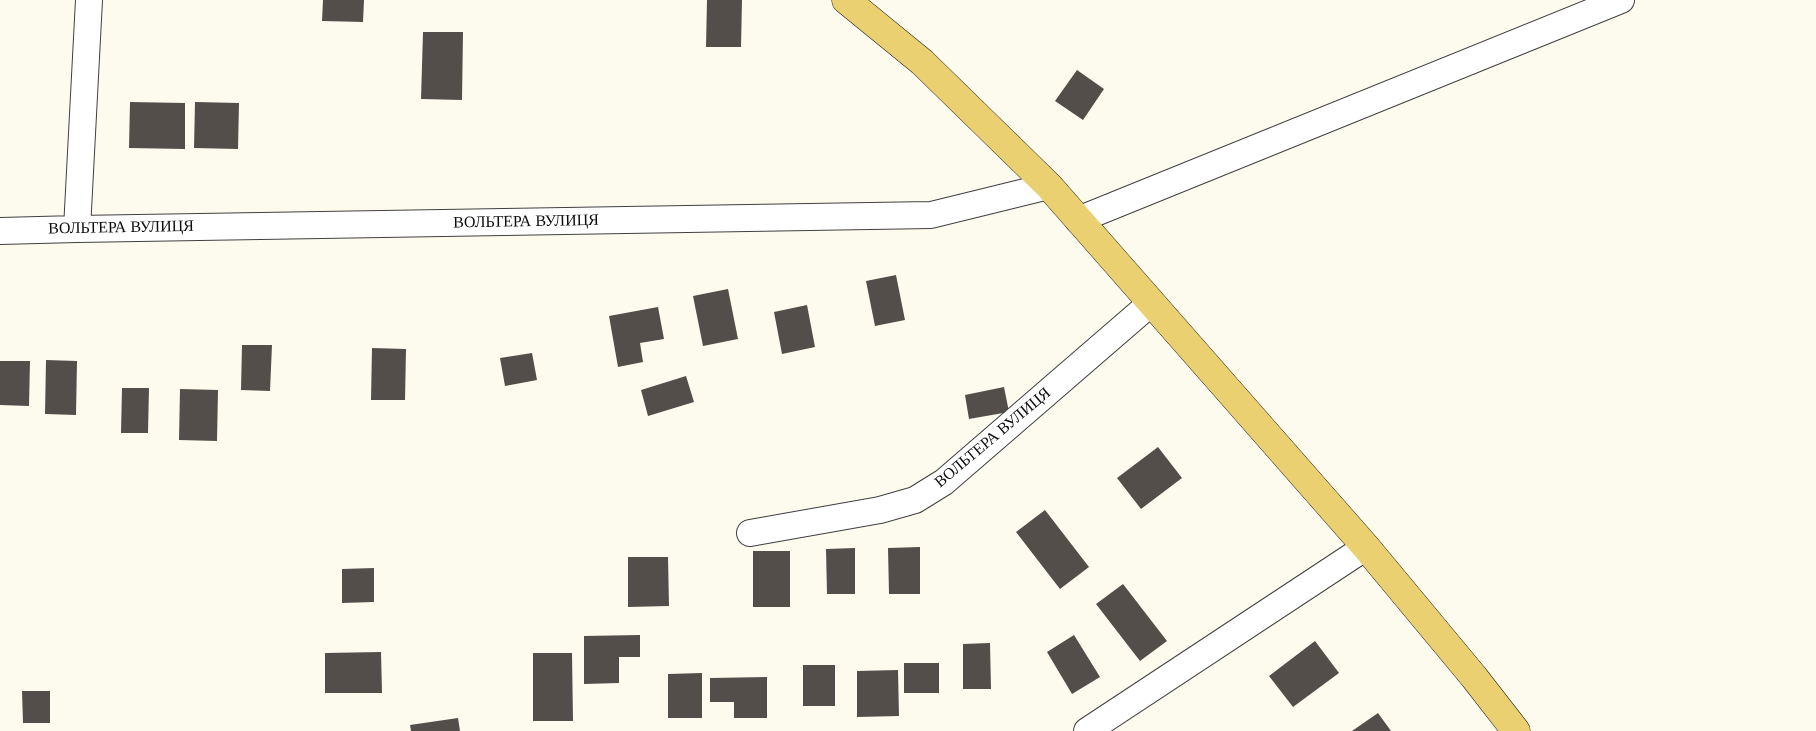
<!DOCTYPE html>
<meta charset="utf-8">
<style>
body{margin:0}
canvas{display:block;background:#fdfbee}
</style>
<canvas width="1816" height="731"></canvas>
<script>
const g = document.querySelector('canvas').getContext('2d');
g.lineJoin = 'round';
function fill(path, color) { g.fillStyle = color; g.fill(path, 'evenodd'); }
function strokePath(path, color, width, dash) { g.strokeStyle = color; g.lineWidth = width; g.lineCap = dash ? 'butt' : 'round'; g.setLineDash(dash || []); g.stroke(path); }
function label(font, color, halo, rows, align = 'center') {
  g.font = font + ' "Times New Roman",serif'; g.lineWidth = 5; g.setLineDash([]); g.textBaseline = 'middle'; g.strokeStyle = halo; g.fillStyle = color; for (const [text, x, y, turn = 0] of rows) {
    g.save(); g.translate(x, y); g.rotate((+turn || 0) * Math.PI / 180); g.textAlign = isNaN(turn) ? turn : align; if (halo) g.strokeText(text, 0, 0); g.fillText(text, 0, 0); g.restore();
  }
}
fill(new Path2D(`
 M323,0h41l-1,22 -41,-1z
 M707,0h35l-1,47h-35z
 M423,32h40l-1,68 -41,-1z
 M1077,70l27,19 -21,31 -28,-19z
 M130,102l55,1v46l-56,-1z
 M195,102l44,1 -1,46 -44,-1z
 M896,275l9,45 -30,6 -9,-45z
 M728,289l10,50 -35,7 -10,-50z
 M807,305l8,42 -33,7 -8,-42z
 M658,307l6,32 -24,4 3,19 -25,5 -9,-51z
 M242,345h30l-2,46 -29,-1z
 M372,348l34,1 -1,51h-34z
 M532,353l5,27 -32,6 -5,-28z
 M46,360l31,1 -1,54 -31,-1z
 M0,361h30l-1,45 -29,-1z
 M686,376l8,26 -46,14 -7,-26z
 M1004,387l5,25 -40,7 -4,-24z
 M122,388h27l-1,45h-27z
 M180,389l38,1 -1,51 -38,-1z
 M1158,447l24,31 -41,31 -24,-31z
 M1045,510l44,57 -29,22 -44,-57z
 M920,547v47h-31l-1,-46z
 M855,548v46h-28l-1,-45z
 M753,551h37v56h-37z
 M628,557h40l1,49 -41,1z
 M374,568v34l-32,1v-34z
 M1123,584l44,57 -27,20 -44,-57z
 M640,635v22h-21v26l-35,1v-48z
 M1074,635l26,42 -28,17 -25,-42z
 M1315,641l24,32 -46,34 -24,-31z
 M990,643l1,46h-28v-45z
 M381,652l1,41h-57v-40z
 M533,653h39l1,68h-40z
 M904,663h35v30h-35z
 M803,665h32v41h-32z
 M898,670l1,46 -42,1v-46z
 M702,673v45h-34v-44z
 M767,677v41h-33v-16h-24v-24z
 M22,691h28v32h-27z
 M1378,713l13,18h-39z
 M458,718l2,13h-49l-1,-6z`), '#544e4a');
const minor = new Path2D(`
 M1078,220l543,-220
 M77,229l12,-229
 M0,231l77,-2 854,-14 118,-29
 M750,533l130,-23 35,-10 29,-18 207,-179
 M1087,731l279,-184`);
const major = new Path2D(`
 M846,0l76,62 127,124 317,361 108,130 42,54`);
strokePath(minor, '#404040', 28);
strokePath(major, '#1e1e1e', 29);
strokePath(minor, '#fff', 26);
strokePath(major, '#ebd071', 28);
label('16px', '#0d0d0d', '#fff', [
 ["ВОЛЬТЕРА ВУЛИЦЯ",526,222,-1],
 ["ВОЛЬТЕРА ВУЛИЦЯ",121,228,-1],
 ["ВОЛЬТЕРА ВУЛИЦЯ",993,438,-40]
]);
</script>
